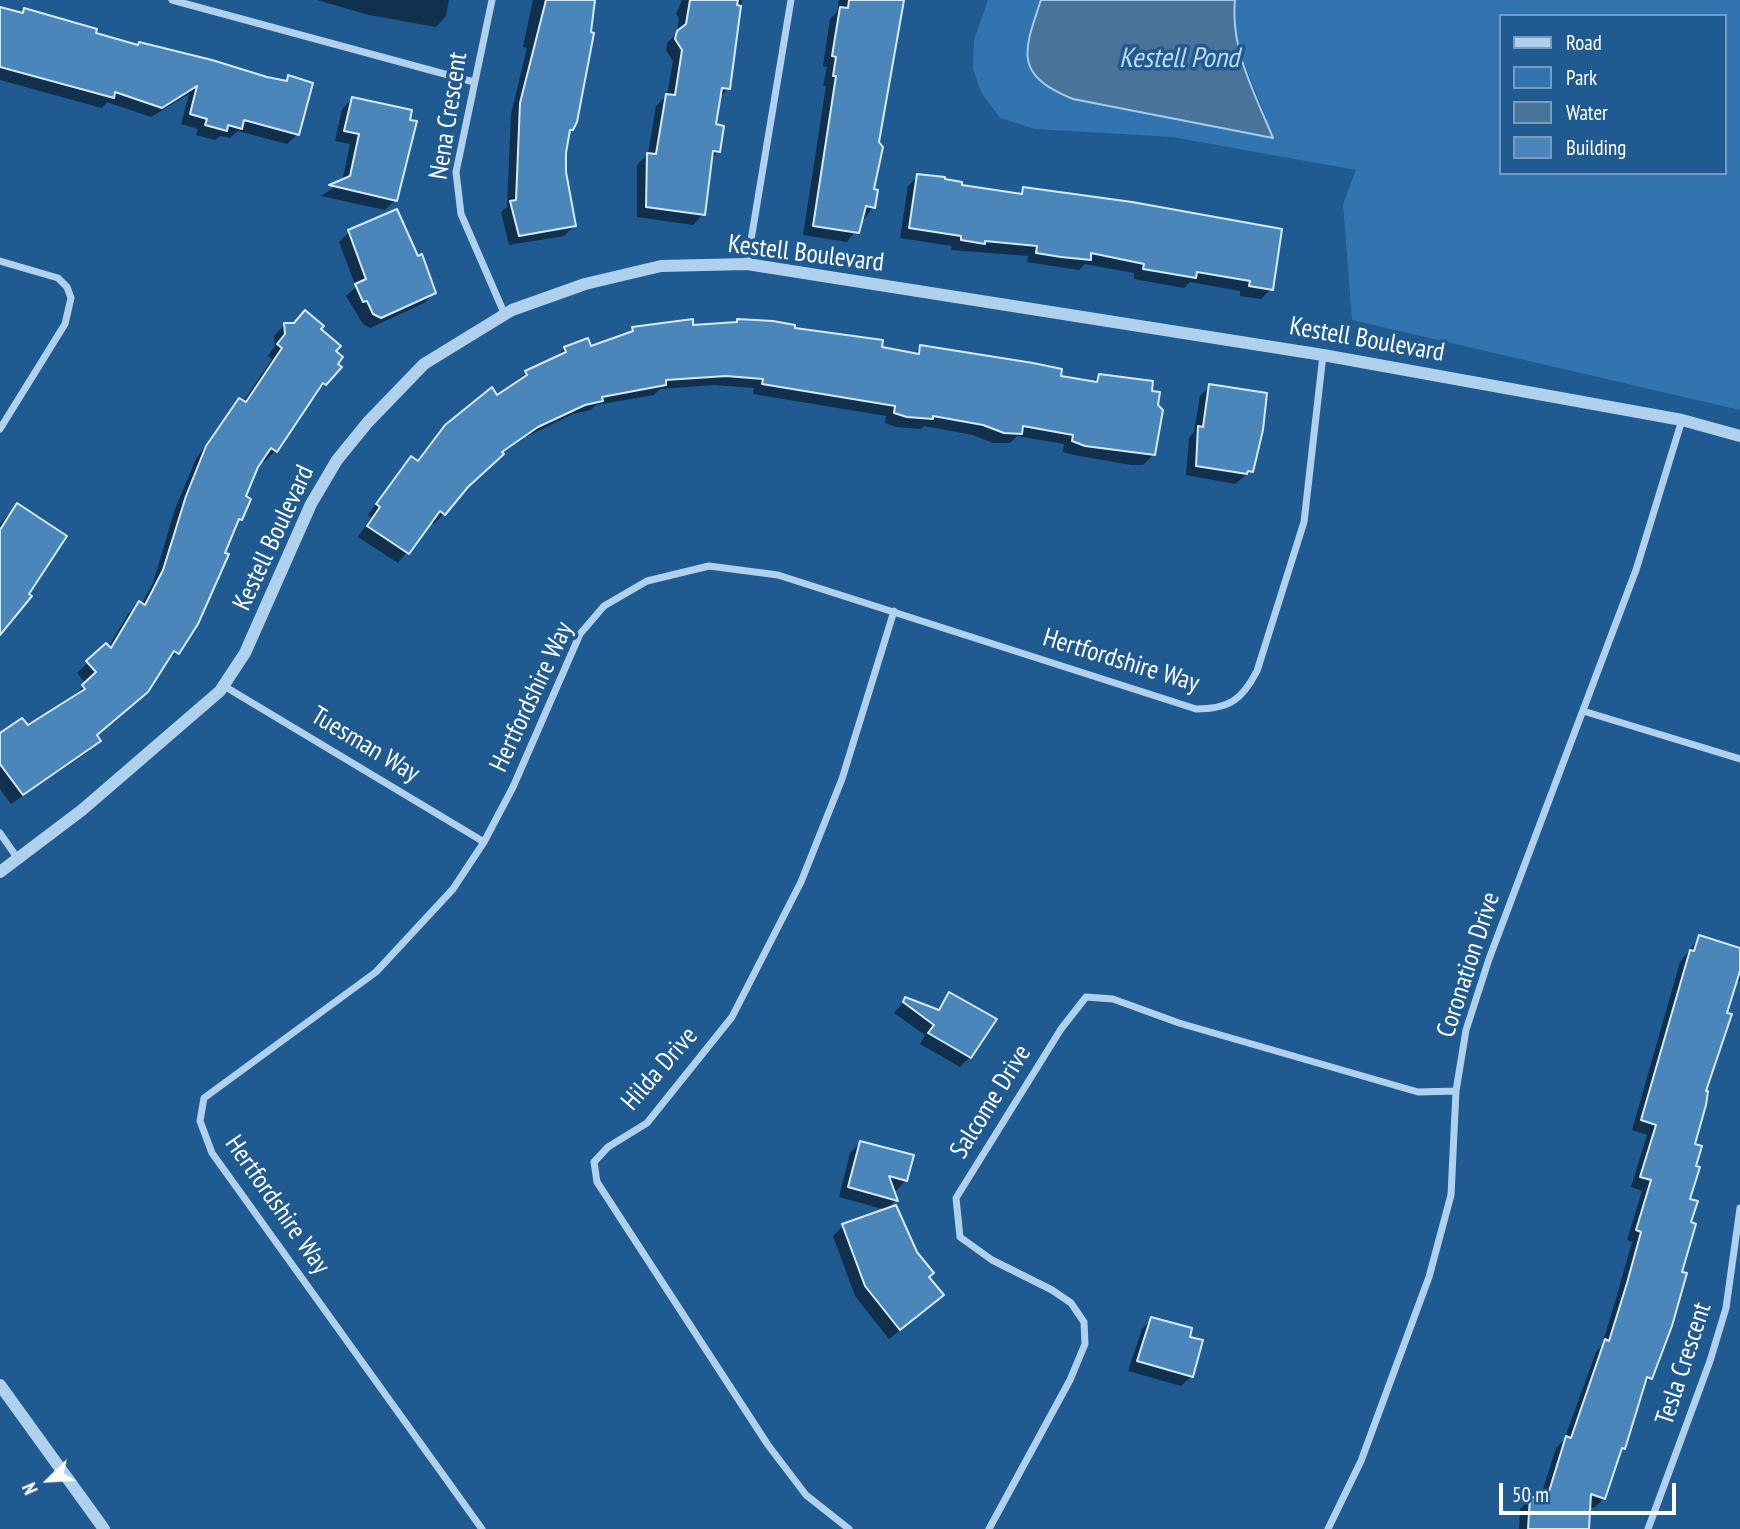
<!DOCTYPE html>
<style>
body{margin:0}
#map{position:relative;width:1740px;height:1529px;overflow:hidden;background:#1f5a91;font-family:"PT Sans Narrow",sans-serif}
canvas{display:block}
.legend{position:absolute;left:1499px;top:14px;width:228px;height:161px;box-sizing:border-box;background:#1f5a91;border:2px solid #799cbd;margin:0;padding:9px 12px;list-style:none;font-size:21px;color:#fff}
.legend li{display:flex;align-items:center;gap:14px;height:35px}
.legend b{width:35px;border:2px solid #799cbd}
.north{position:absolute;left:14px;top:1445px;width:70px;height:70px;-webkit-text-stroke:5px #1f5a91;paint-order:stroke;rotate:246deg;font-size:19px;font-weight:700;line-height:28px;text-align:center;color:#fff}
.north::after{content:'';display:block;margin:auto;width:24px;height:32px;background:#fff;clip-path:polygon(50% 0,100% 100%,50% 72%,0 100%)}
.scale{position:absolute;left:1499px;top:1483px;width:177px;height:32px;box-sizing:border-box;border:4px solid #fff;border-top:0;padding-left:9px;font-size:21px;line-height:24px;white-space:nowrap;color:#fff;-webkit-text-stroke:5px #1f5a91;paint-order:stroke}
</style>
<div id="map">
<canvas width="1740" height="1529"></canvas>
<ul class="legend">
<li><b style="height:9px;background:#afd1ee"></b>Road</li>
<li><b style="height:19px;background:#3274af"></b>Park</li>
<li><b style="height:19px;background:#4a739a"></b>Water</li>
<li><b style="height:19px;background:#4b86ba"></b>Building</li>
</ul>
<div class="north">N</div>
<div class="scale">50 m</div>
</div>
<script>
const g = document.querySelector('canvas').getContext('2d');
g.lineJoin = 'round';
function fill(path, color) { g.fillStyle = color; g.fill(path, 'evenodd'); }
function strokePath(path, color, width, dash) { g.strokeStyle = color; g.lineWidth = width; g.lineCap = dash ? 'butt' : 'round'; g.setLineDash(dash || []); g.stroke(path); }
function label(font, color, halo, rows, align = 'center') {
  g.font = font + ' "PT Sans Narrow",sans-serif'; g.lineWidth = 7; g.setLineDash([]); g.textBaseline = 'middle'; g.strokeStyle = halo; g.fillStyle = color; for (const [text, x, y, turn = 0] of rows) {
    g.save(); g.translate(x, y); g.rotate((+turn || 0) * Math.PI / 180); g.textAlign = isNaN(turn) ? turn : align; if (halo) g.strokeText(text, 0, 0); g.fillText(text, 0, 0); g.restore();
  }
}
fill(new Path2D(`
 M988,0h53c-18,53 -27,75 32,99l199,38c-12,-46 -42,-86 -37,-137h505v410l-388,-90 -9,-116 13,-34 -184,-33 -137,-8 -35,-11 -18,-24 -9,-25 1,-29zM1500,16h224v157h-224z`), '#3274af');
const water = new Path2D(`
 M1041,0h194c-5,49 20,94 38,138l-200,-39c-59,-24 -50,-46 -32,-99z`);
fill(water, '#4a739a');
strokePath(water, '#a3cdef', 2);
fill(new Path2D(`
 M317,0h132l-3,16 -10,11 -67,-12z
 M533,0h61l-23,129 -3,4 -4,39 10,54 -10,10 -55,9 -8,-33 6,-5 4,-93 16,-66 -4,-1z
 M682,0h60l-14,89 -9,9 -5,28 5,25 -9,9 -7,54 -10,11 -56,-8v-52l11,-11 8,-48 11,-11 6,-34 -7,-11 1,-7 10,-10 2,-15 -3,-4z
 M839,0h63l-24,143 -5,64 -26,35 -44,-7 23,-149h-3l4,-19 -4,-1 7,-47 7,-7z
 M0,8l21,6 3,-4 70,24 190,48 5,-5 9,57 -11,10 -49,-13 -8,7 -10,-2 -5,4 -19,-5 2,-6 -17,-5 8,-30 -38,23 -44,-15 -5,6 -102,-28z
 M352,99l43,101 -10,10 -64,-14 21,-14 8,-38 -15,-3 7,-32z
 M918,176l99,19 7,-6 247,100 -10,10 -21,-3v-5l-50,-9 -6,6 -50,-9v-6l-49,-9 -6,6 -52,-8 1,-6 -77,-6 1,-4 -52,-8 8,-52z
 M349,232l85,61 -10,10 -54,25 -7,-4 -17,-28 10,-9 -17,-45z
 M738,321l175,34 8,-8 171,36 7,-8 55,79 -11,11h-12l-57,-10 -11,-3 1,-8 -47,-8 -7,7h-17l-20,-8 -49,-9 -3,3 -25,-2 -11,-4 1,-7 -133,-22 1,-6 -39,-3 -55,4 -6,6 -58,10 -5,5 -18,4 -47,23 -25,17 -67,70 -4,-2 -32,41 -40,-26 13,-20 -3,-2 33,-47 10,-10 5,4 30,-35 45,-38 6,8 29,-24 29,-15 10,-10h25l37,-13 6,-6 102,-5z
 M284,325l34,5 16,21 -9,33 -11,10 -39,57 -11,11 -3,-3 -17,38 -3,22 -7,7 -57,127 -12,9 -18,29 -33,32 -3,-3 -16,15 4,6 -11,11 -77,52 -11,-15v-53l27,-8 45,-31 14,-13 -9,-11 29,-28 2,3 20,-34 11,-10 2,1 12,-22 22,-74 21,-50 33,-48 11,-11 3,2 29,-43 -4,-3 7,-10 -1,-10z
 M1210,386l41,85 -16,13 -49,-9 3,-37 5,-6 6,-36z
 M17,505l-17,127v-108z
 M1700,937l40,12v32l-6,2 -30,109 -11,53 -5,55 -37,178 -9,8 -18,62 -5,5 -15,45 -10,10 -6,-2 -1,23h-68l1,-20 11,-11 9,1 16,-51 8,-8 32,-88 6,-7 15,-50 15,-53 -5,-2 15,-49 -11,-4 16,-52 -15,-5 48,-168z
 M950,994l20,63 -10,10 -40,-23 5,-9 -31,-22 12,-14 30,11z
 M860,1143l46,37 -10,11 -4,-1 4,10 -10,10 42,67 3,28 -42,34 -34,-43 -22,-60 10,-10 43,-16 -47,-13 11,-44z
 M1152,1319l40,57 -11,10 -53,-15 14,-42z`), '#0007');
const building = new Path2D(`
 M546,0h49l-4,32 3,1 -17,89 -4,8h-3l-4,23v19l10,54 -57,10 -9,-35 6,-1 4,-97z
 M690,0h48l-1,5 4,1 -11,83 -8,-1 -6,36 8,2 -4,26 -7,-1 -8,64 -59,-8 1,-54 9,1 10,-60 9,1 7,-45 -7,-11 2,-8 9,-7z
 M849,0h55l-25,142 4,5 -9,42 4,1 -3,18 -9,-2 -7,27 -46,-7 23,-150h-3l3,-19 -4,-1 8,-49 8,1z
 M0,7l23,6 1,-5 73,21 -1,4 42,12 1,-3 73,18 55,17 20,4 1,-6 25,8 -14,52 -55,-15 -2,9 -14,-4 -1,6 -22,-6 2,-6 -17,-5 7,-28 -35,22 -47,-16 -1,6 -114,-31z
 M352,97l60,13 -2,10 7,1 -20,80 -68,-16 21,-9 9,-42 -15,-3z
 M917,174l28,3v2l17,3v3l60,9 1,-7 109,15 150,27 -9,61 -24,-4 1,-5 -53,-9 -1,6 -53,-9 1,-5 -53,-11v7l-30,-3 -25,-4 1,-7 -52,-5v3l-24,-4v-4l-52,-8z
 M397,209l21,47 4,-2 14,39 -55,25 -8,-4 -6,-13 -4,1 -8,-18 11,-5 -18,-49z
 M305,310l19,16 -3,3 20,17 -5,5 7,6 -5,7 4,3 -16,18 -3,-2 -46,69 -6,-4 -13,19 -12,29 5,3 -9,21 -3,-1 -14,34 4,1 -31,70 -19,30 -5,-3 -26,41 -51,43 4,6 -78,54 -23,-31v-31l22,-15 6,7 57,-36 -3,-4 14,-13 -10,-11 20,-18 5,5 28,-47 6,4 18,-35 23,-74 20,-50 33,-48 7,4 36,-54 -5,-4 8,-10 -1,-11h10z
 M693,319v6l44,-3v-3l36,2 22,4v3l88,12 -1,7 37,7 1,-9 113,18 29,6 -1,7 36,6 2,-8 54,7 -1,10 8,1 -2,13 5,5 -8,45 -70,-9 -13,-5 1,-6 -50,-9 -1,8 -18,-1 -21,-8 -50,-9v3l-26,-2 -13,-4 1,-7 -133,-22 1,-5 -37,-3 -60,4v5l-64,12 1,4 -18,4 -47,22 -36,25 2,2 -36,33 -23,28 -5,-4 -31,43 -42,-28 13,-19 -4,-3 35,-48 7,5 27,-36 47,-38 5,8 30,-20 -2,-4 41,-19 -2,-5 24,-9 3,8 42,-15 -1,-4z
 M1209,384l58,9 -4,37 -10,42 -5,-1 -1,3 -51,-8 2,-40 5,1z
 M17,503l50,33 -38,58 3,2 -32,39v-105z
 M1699,935l41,13v23l-13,42 5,1 -26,77h2l-2,14 -11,39 7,2 -6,20 4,1 -10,32 8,2 -7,21 5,2 -14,48 5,1 -15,53 -20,53 -5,-2 -22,72 -3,-1 -17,51 -14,-5 -2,35h-61l2,-32 17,1 19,-62 5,2 34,-99 4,2 18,-58 14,-51 -5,-2 15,-50 -11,-3 16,-52 -15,-5 49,-170 4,1z
 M949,992l48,27 -26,39 -43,-25 6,-8 -31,-23 2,-5 34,13z
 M860,1141l54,14 -7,26 -18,-5 9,25 -50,-14z
 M896,1205l21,47 17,21 -5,4 15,18 -44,35 -35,-44 -23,-62z
 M1151,1317l41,11 -2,9 13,3 -10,37 -56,-16z`);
fill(building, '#4b86ba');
strokePath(building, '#d5e9fa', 2);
strokePath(new Path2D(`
 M172,0l302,82
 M492,0l-36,172 5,42 44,101
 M0,261l58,17 9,9 4,11 -6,26 -65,105
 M747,264l44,-264
 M224,686l260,156
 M1583,711l157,48
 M0,833l18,26
 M482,1529l-270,-376 -12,-32 4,-23 172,-126 77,-83 31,-47 29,-55 67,-153 24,-28 43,-25 62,-15 69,9 418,134c33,0 46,-9 61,-38l47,-149 19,-167
 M849,1529l-43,-34 -38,-50 -171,-263 -3,-20 14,-15 39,-24 85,-106 69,-135 41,-103 52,-168
 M989,1529l81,-149 15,-36 -1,-22 -13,-19 -19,-13 -60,-30 -32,-23 -4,-39 105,-169 25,-32 27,2 66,24 239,69 38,-1
 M1328,1529l33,-68 68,-184 22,-82 5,-104 10,-61 23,-71 147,-389 46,-150
 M1648,1529l62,-168 16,-53 14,-100`), '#afd1ee', 7);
strokePath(new Path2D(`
 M0,872l82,-62 138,-119 25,-38 66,-149 26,-44 31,-38 56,-58 88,-54 73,-26 76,-18 86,-2 576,91 359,65 58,16
 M0,1385l104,144`), '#afd1ee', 12);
label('26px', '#fff', '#1f5a91', [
 ["Nena Crescent",449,116,-81],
 ["Kestell Boulevard",806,254,7],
 ["Kestell Boulevard",1367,340,10],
 ["Kestell Boulevard",274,538,-65],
 ["Hertfordshire Way",1121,661,17],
 ["Hertfordshire Way",532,697,-65],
 ["Tuesman Way",365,745,31],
 ["Coronation Drive",1469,965,-72],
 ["Hilda Drive",660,1069,-49],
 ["Salcome Drive",991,1102,-58],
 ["Hertfordshire Way",277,1205,55],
 ["Tesla Crescent",1684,1364,-72]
]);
label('italic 28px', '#bcdaf4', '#1f5a91', [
 ["Kestell Pond",1179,59]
]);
</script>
